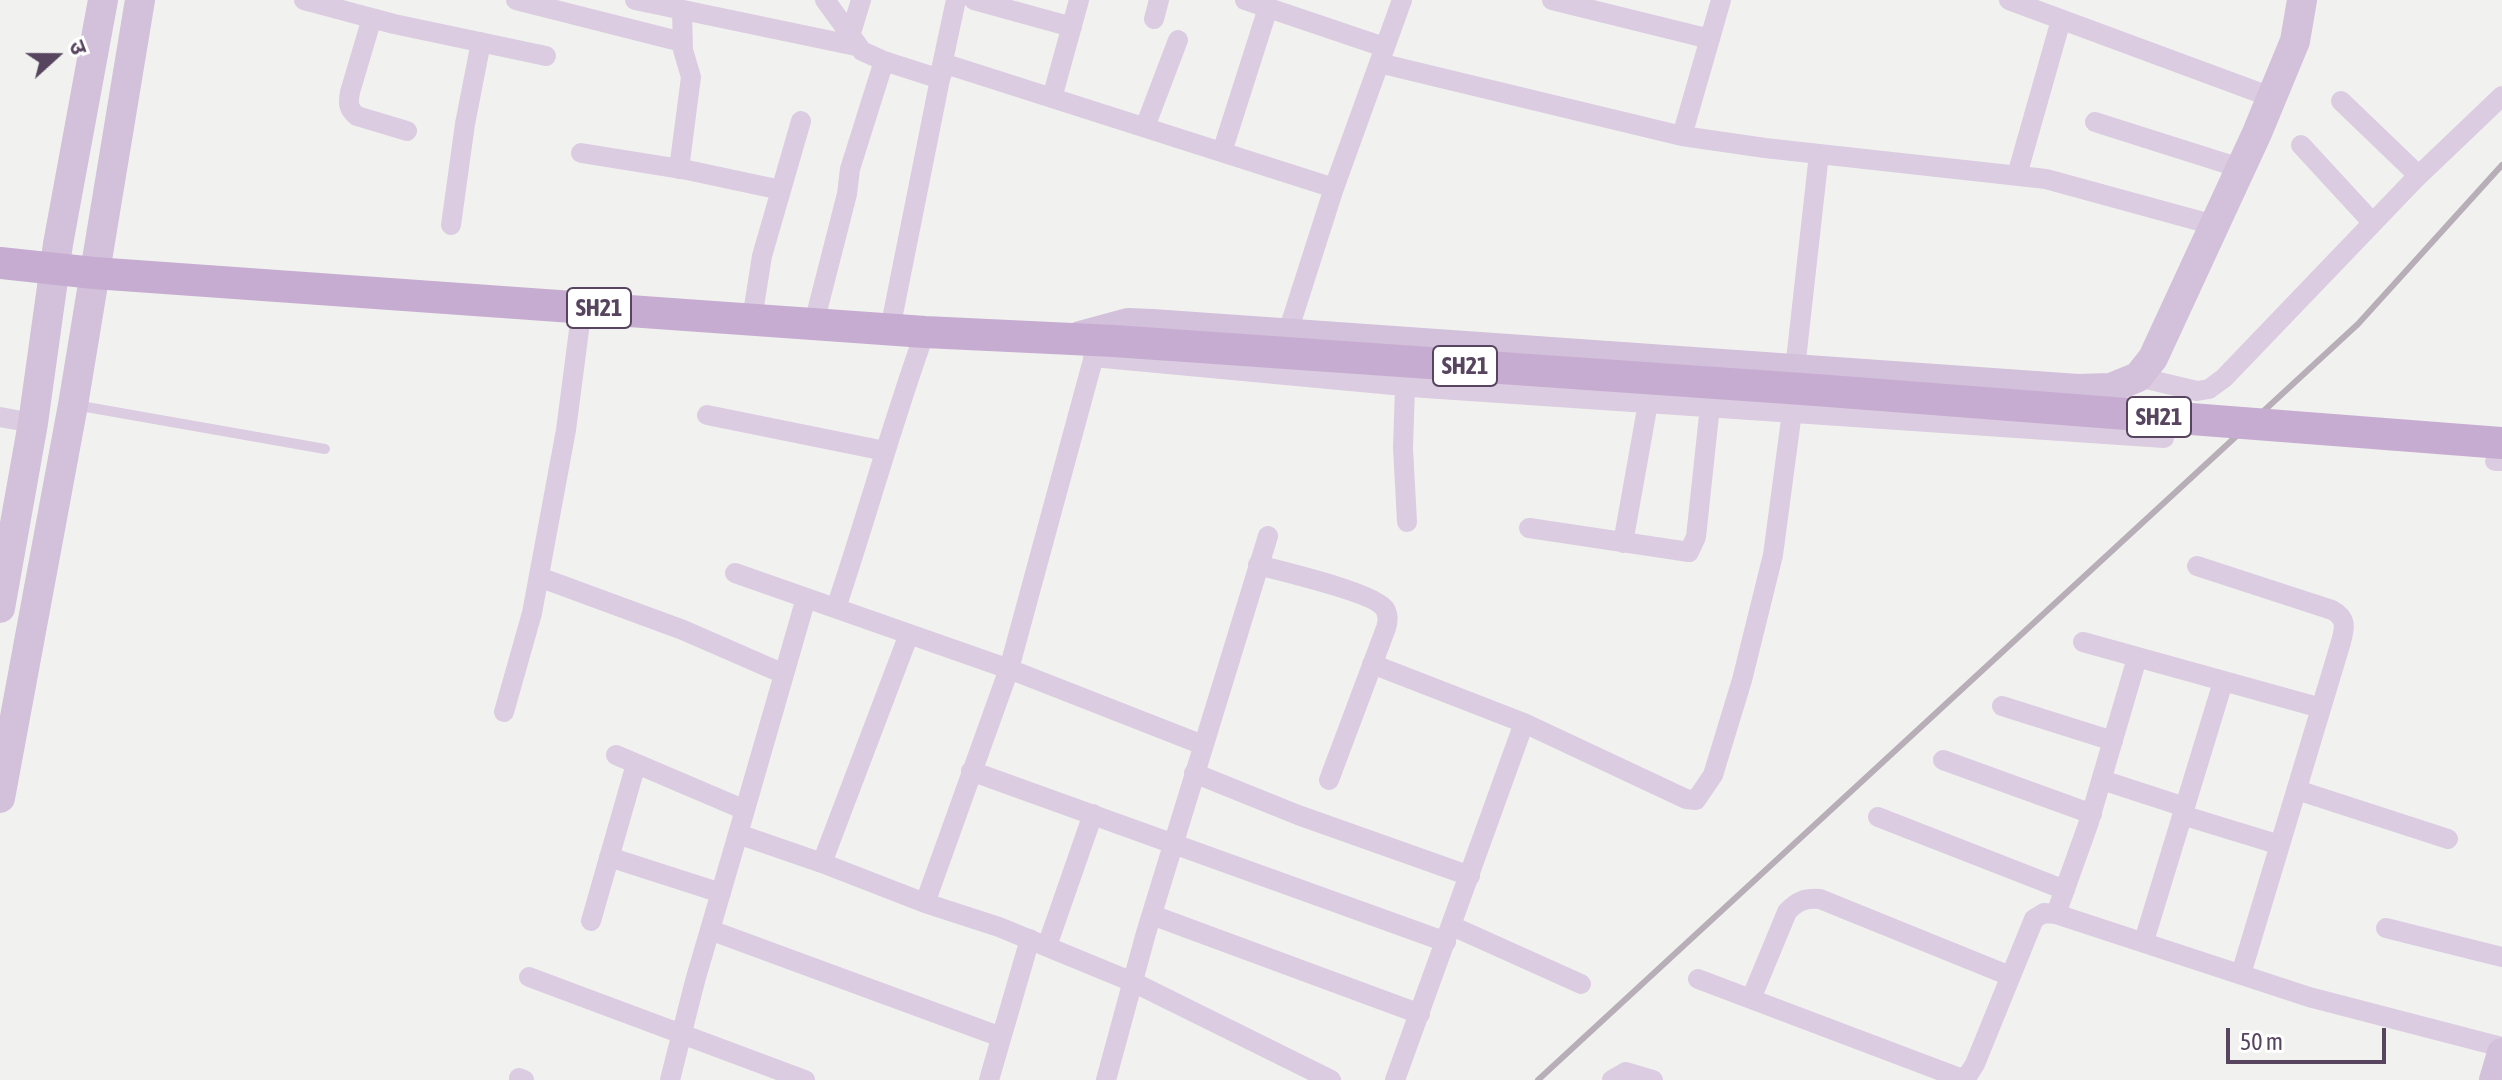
<!DOCTYPE html>
<meta charset="utf-8">
<style>
body{margin:0}
#map{position:relative;width:2502px;height:1080px;overflow:hidden;background:#f1f2ef;font-family:"Asap Condensed","Noto Sans Devanagari",sans-serif}
canvas{display:block}
.north{position:absolute;left:16px;top:16px;width:80px;height:80px;-webkit-text-stroke:6px #fff;paint-order:stroke;rotate:69deg;font-size:22px;font-weight:700;line-height:32px;text-align:center;color:#57455f}
.north::after{content:'';display:block;margin:auto;width:28px;height:36px;background:#57455f;clip-path:polygon(50% 0,100% 100%,50% 72%,0 100%)}
.scale{position:absolute;left:2226px;top:1028px;width:160px;height:36px;box-sizing:border-box;border:4px solid #57455f;border-top:0;padding-left:10px;font-size:24px;line-height:28px;white-space:nowrap;color:#57455f;-webkit-text-stroke:6px #fff;paint-order:stroke}
</style>
<div id="map">
<canvas width="2502" height="1080"></canvas>
<div class="north">उ</div>
<div class="scale">50 m</div>
</div>
<script>
const g = document.querySelector('canvas').getContext('2d');
g.lineJoin = 'round';
function strokePath(path, color, width, dash) { g.strokeStyle = color; g.lineWidth = width; g.lineCap = dash ? 'butt' : 'round'; g.setLineDash(dash || []); g.stroke(path); }
function label(font, color, halo, rows, align = 'center') {
  g.font = font + ' "Asap Condensed",sans-serif'; g.lineWidth = 6; g.setLineDash([]); g.textBaseline = 'middle'; g.strokeStyle = halo; g.fillStyle = color; for (const [text, x, y, turn = 0] of rows) {
    g.save(); g.translate(x, y); g.rotate((+turn || 0) * Math.PI / 180); g.textAlign = isNaN(turn) ? turn : align; if (halo) g.strokeText(text, 0, 0); g.fillText(text, 0, 0); g.restore();
  }
}
strokePath(new Path2D(`
 M75,405l250,44`), '#dbcce1', 10);
strokePath(new Path2D(`
 M304,0l90,24 152,32
 M516,0l166,42
 M635,0l221,46
 M825,0l37,51 22,10 56,18 -50,250
 M974,0l98,27
 M1245,0l139,47
 M1552,0l158,39
 M2009,0l262,97
 M372,18l-22,74c-2,11 -2,17 7,24l50,15
 M1154,19l5,-19
 M850,36l11,-36
 M1379,63l303,73 83,12 281,31 168,46
 M941,70l15,-70
 M940,79l4,-12 8,-1 382,122
 M1052,98l27,-98
 M2341,101l77,74
 M2095,122l145,46
 M1145,127l33,-87
 M1682,136l39,-136
 M2301,145l71,77
 M1222,152l46,-144
 M581,153l106,17 94,20
 M679,169l12,-92 -8,-27 -1,-40
 M2017,175l44,-155
 M451,225l14,-101 16,-82
 M752,319l10,-63 39,-135
 M814,323l33,-129 3,-25 34,-108
 M1287,335l47,-147 68,-188
 M1093,357l332,31 739,50
 M1795,369l24,-215
 M2138,377l59,14 12,-2 15,-11 190,-198 88,-84
 M1405,387l-2,61 4,74
 M707,415l178,36
 M0,417l33,6
 M2495,461h7
 M1529,528l160,24 7,-15 14,-131
 M1623,543l25,-140
 M1258,565c23,6 118,28 127,44 4,7 3,13 1,19l-57,152
 M2197,566l135,44c15,8 13,17 9,32l-100,332
 M735,573l274,96 194,76
 M539,577l144,53 101,44
 M836,608c31,-92 56,-185 89,-276
 M2083,642l238,66
 M1372,664l152,59 162,76 10,1 17,-25 29,-95 31,-125 19,-143
 M2002,706l111,35
 M504,712l28,-99 34,-183 16,-123
 M616,755l129,55
 M1943,760l149,54
 M971,771l475,171
 M1194,773l104,42 172,61
 M2102,780l83,27
 M2297,790l151,49
 M2182,815l98,30
 M1878,817l187,73
 M738,834l68,-236
 M609,857l112,36
 M822,863l87,-229
 M925,903l74,24 136,56 196,97
 M2056,914l33,-92 48,-164
 M1152,915l268,99
 M591,921l45,-157
 M1452,926l129,58
 M2386,928l116,29
 M710,930l291,107
 M2144,941l79,-259
 M1047,946l46,-132
 M529,977l276,103
 M1698,979l262,99 8,-3 7,-11 59,-145 10,-6 12,1 253,83 193,50
 M1751,999l36,-87c10,-11 18,-14 33,-13l190,77
 M519,1078l5,2
 M670,1080l25,-99 43,-147 84,29 103,40 84,-234 88,-324
 M989,1080l41,-141
 M1106,1080l40,-147 122,-397
 M1395,1080l129,-357
 M1612,1080l14,-8 27,8`), '#dbcce1', 20);
strokePath(new Path2D(`
 M1080,336l48,-13 24,1 926,65 33,-1 27,-11 15,-19 104,-225 38,-92 7,-41
 M0,608l33,-185 25,-179 45,-244
 M0,798l73,-393 67,-405
 M2494,1080l8,-27`), '#d3c0da', 30);
strokePath(new Path2D(`
 M0,263l94,10 831,59 189,9 702,49`), '#c7acd1', 32);
strokePath(new Path2D(`
 M1538,1080l820,-756 144,-159`), '#b7aeb8', 6);
strokePath(new Path2D(`
 M1816,390l686,53`), '#c7acd1', 32);
for (const [x, y, w] of [
 [599,308,64],
 [1465,366,64],
 [2159,417,64]
]) { const box = new Path2D(); box.roundRect(x - w / 2, y - 20, w, 40, 6); g.fillStyle = '#fff'; g.fill(box); strokePath(box, '#57455f', 2); }
label('bold 24px', '#57455f', null, [
 ["SH21",599,308],
 ["SH21",1465,366],
 ["SH21",2159,417]
]);
</script>
